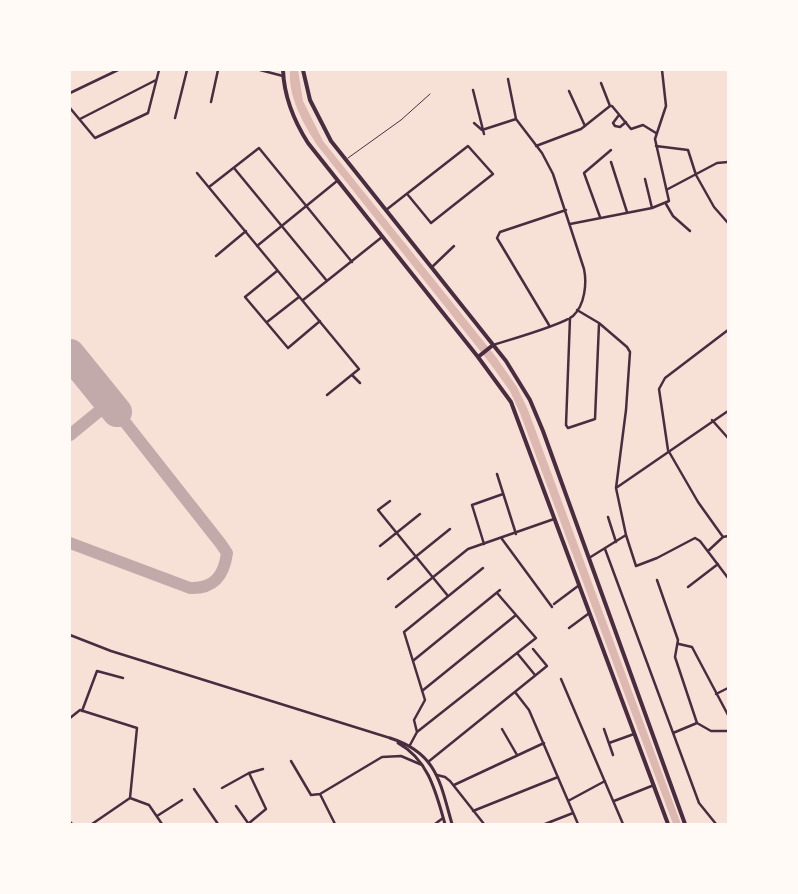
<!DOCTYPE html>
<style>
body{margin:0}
#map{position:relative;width:798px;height:894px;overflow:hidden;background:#f7e1d7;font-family:"Open Sans",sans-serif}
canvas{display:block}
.frame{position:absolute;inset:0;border:71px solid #fffaf5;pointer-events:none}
</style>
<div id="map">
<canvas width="798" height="894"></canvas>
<div class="frame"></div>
</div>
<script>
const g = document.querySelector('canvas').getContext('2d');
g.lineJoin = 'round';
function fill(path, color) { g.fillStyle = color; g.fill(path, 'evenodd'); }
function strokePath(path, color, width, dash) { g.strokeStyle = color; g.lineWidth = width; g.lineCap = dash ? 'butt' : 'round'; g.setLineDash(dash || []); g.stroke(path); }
fill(new Path2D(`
 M290,70h8l5,31 20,40 173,216 21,30 11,23 153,414h-8l-153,-411 -10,-22 -21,-29 -172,-217c-14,-22 -29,-48 -27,-75z`), '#dcb8b0');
strokePath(new Path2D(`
 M70,354v1
 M70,435l39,-32
 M70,543l120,45c24,1 34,-12 37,-35l-6,-9 -104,-132`), '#c3aaaa', 12);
strokePath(new Path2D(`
 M70,354l47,58`), '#c3aaaa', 30);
strokePath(new Path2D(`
 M348,158l53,-38 29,-26`), '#4a2c40', 1);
strokePath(new Path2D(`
 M260,70l23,6
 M601,83l9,23
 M473,90l11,44
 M569,91l16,35
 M70,93l48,-23
 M211,102l7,-32
 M610,106h2l19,23 12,-4 13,8
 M70,108l25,30 53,-25 11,-43
 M619,115l-6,8 2,3 5,1 6,-5
 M175,118l12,-48
 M80,119l76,-39
 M474,123l8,7 34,-11
 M536,146l45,-17 29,-23
 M656,146l32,4 8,25 18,32 14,16
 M611,162l16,50
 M234,168l93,113
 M197,173l162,196 -32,26
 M645,179l7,29
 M209,187l50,-39 93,114
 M668,189l49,-26 11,-1
 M666,204l7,12 17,15
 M386,210l82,-64 25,28 -62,49 -23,-28
 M600,217l-16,-44 27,-23
 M570,224l82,-16 17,-7 -14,-62 11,-33 -4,-36
 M257,246l80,-65
 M216,256l30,-25
 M432,267l22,-21
 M277,271l-32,26 43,51 32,-27
 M303,300l79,-63
 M577,310l22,13 28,24 3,5 -4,58 -10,78 10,47 10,31 21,-8 38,-20 5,3 28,37
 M570,318l-4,107 2,3 27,-9 4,-95
 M267,322l32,-25
 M549,325l-52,-87 3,-6 66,-22
 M493,345c16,-5 69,-20 80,-29 12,-11 14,-33 11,-47l-31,-95 -11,-21 -26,-34 -8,-40
 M352,375l8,8
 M712,420l16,18
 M497,474l19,60
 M616,488l112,-77
 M390,501l-12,9 70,86
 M608,517l8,25
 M723,537l5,-1
 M502,539l50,68
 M484,544l-12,-39 31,-11
 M380,546l40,-32
 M605,549l94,254 17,21
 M708,551l15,-14 -25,-35 -30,-52 -9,-61 6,-11 63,-48
 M589,558l37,-23
 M388,579l62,-50
 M657,580l21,60 -3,17 22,66 14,8h17
 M688,587l30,-23
 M554,604l24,-18
 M396,607l72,-58 86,-30
 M569,628l19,-14
 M70,635l41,16 279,87
 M679,644l13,3 36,68
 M517,653l18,22
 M414,660l86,-70
 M561,679l62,145
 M422,691l94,-76
 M515,692l14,18 49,114
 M716,694l12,-6
 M82,711l15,-40 26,7
 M70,718l10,-8 57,18 -7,70
 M502,729l15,26
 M604,729l9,26
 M417,732l-3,-12 11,-20 -21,-68 79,-64
 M673,733l24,-10
 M609,743l25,-9
 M410,745l7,-13 119,-94 -39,-45
 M291,761l20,34 9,-1
 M428,762l119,-96 -14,-17
 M249,773l14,-4
 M437,775l8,2 5,4 34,43
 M454,785l90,-42
 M222,788l27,-15 17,36 -18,15
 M194,789l24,35
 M130,798l19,7 13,19
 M568,801l37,-20
 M614,801l40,-16
 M236,806l12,17
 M473,811l85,-34
 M157,816l25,-16
 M70,822l2,2
 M92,824l38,-26
 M335,824l-15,-30 62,-37 19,-1 21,9
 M435,824l8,-6
 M545,824l28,-11`), '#4a2c40', 2.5);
strokePath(new Path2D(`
 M390,738c47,15 50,44 62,86
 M398,743c31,17 38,50 47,81`), '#4a2c40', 3);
strokePath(new Path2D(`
 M283,70c1,26 11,51 25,73l170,214 33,45 157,422
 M303,70l7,30 21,41 175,220 24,39 13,31 142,393
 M478,357l15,-12`), '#4a2c40', 4);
</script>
